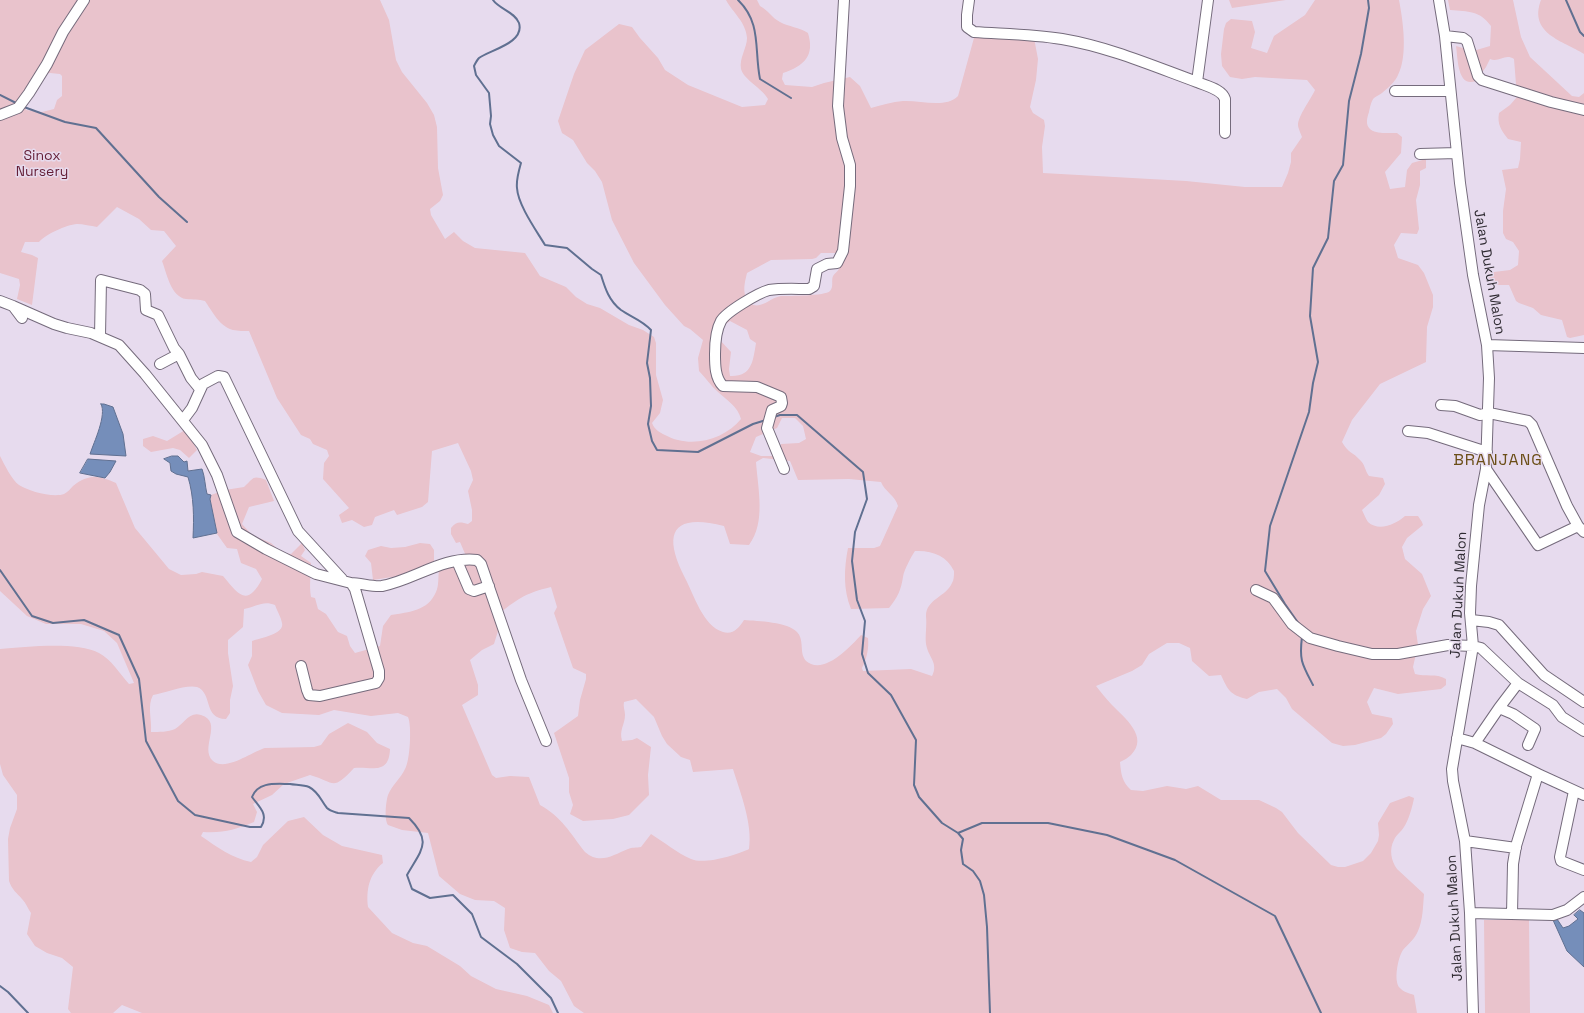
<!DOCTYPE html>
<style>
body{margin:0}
canvas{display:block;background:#e7dbee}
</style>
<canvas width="1584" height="1013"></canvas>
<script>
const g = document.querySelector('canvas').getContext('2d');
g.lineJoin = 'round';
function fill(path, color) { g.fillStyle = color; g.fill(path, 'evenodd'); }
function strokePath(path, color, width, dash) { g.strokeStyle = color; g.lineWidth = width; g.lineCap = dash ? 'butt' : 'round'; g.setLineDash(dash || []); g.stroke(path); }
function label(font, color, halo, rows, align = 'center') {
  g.font = font + ' "Space Grotesk",sans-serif'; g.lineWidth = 3; g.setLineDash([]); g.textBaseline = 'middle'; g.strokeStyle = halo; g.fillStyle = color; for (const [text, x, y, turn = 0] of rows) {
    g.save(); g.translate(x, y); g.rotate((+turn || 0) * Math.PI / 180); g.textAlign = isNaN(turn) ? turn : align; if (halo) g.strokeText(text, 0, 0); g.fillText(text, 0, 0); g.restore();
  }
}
fill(new Path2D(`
 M0,0h380l9,20 7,40 6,12 25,31 7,12 3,12 1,41 5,27 -3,6 -10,8 1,6 14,24 9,-7 9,9 12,7 50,5 15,23 26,11 10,10 11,7 13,4 29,17 14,5 11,7 2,6v32l7,25 -3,13 -8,10c3,7 7,9 13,12 25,14 59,5 76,-16 -3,-12 -14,-19 -23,-27 -7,-6 -12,-14 -19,-21l-1,-13 5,-18 -13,-11 -6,-3 -19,-21 -31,-42 -22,-43 -10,-38 -7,-11 -8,-8 -14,-23 -11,-7 -4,-12 16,-47 11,-24 34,-26 13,3 8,11 18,20 7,12 23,15 54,22 23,-2 3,-6c-6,-11 -24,-19 -27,-30 -2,-11 6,-21 6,-31 -1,-16 -14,-25 -21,-38h31l3,6c8,4 12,12 20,16 9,5 19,5 28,11 7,23 -4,33 -25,40l-1,6 3,6 27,2 12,-4 26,-6 10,9 11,22c11,-3 21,-6 32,-7 17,-1 42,8 55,-5l19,-69 57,11 4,21 -2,21 -6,27 3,6 11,7 1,6 -3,21 1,26 143,8 59,6h37l6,-14 3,-11v-9l11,-16c-1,-3 -4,-9 -4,-12 0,-9 13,-26 17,-35l-8,-10 -52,-3 -13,2 -12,-2 -8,-11 -1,-12 3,-25 2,-6 5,-4 21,2 3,11 -4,16 16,5 7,-17 31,-21 10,-15h84c4,21 9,55 -1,75 -2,6 -11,14 -16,18 -2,2 -6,3 -8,5 -3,3 -4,10 -5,14 -9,24 14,21 28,21l5,4 -1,16 -16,19 5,17 15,-2 2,-17 5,-7 14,-4v9l-6,3v14l-4,15 3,29 -2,5 -16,-1 -7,12 4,13 20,7 6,8 9,22v12l-6,20 -1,35 -46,22 -28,36 -10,22c6,11 11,10 18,18 5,4 5,11 9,16l14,2 2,6 -6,11 -17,15c2,4 4,9 6,12 11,10 28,2 37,-6h13l4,6 1,3 -16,13 -5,9 3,12 17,15 9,22 -8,13 -7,22 2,14 -5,22 2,7c10,3 21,-1 31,5v6l-5,4 -43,5 -24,-6 -7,14 5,12 20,4 1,6 -7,10 -5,4 -26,7 -12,1 -11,-3 -40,-34 -6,-11 -9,-9 -18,3 -12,7c-17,-4 -19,-9 -26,-24l-12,1 -17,-15 -2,-13 -11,-5h-12l-18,11 -7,11 -10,6 -36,15c5,6 10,13 16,19 13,13 37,32 19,50 -3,3 -7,5 -11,7 1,12 2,20 11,28l12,1 24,-5 19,3 12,-3 23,14h38l17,8 6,4 16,21 33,32 7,2h7l18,-6 8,-8 7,-12 1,-6 -1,-12 12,-20 19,-7 5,2c-1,7 -6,24 -10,29 -3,5 -8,8 -10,13 -5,9 -3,21 3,29l27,25c-1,12 -1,26 -6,37 -3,8 -10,13 -15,19 -5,7 -10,32 -3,38 3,4 9,5 14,7l3,18h-833l-10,-7 -13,-25 -12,-10 -14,-18 -13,-1 -12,-4 -6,-18 1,-22 -11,-7 -19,-1 -15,-6 -21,-18 -11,-43 -26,-3 -14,-5c-4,-6 -2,-24 0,-30 4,-10 13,-17 17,-26 5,-8 7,-43 3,-52l-10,-4 -27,3 -37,-6 -15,5 -37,-2 -16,-8 -8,-14 -10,-26 4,-9v-15c8,-3 33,-7 30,-18 -1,-6 -5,-12 -7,-18 -12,-5 -19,2 -31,4l-1,18 -15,13v13l5,33 -3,14v13l-4,6c-23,0 -13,-26 -29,-32 -10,-3 -33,6 -44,8 -6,11 -1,24 -2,37 8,0 17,0 24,-3 9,-5 14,-18 26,-14 23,7 -2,33 12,46 13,11 40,-10 52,-13l49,-1 7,-2 8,-11 19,-11 19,9 10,11 13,6c-1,27 -19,17 -36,19 -22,24 -19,14 -44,7l-26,9 -12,11 -19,9 4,8 -3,10c-20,8 -29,11 -51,10l-2,4c16,11 31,22 50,26l6,-5 6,-12 25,-24 16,-4 19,18 19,11 40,9 1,8c-14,11 -17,27 -15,44l24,26 21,10 14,3 33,20 11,10 25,13 31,7 22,9 4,8h-411l-20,-8 -9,8h-42l-3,-4 5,-42 -11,-9 -15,-5 -12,-7 -8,-12 4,-21c-3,-4 -5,-10 -9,-14 -5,-6 -10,-9 -13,-18l-1,-42 2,-11 7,-19v-14l-14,-20 -3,-11v-115c26,-2 76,-8 99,4 12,6 21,21 30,31l5,-1 -17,-40 -13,-12 -23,-7h-35l-19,-8 -27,-25v-135c4,8 12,24 19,29 9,6 34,13 45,9 4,-2 6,-5 9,-8 16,-13 27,-10 43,-3l19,45 34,41 12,6 15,-1 6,-2 21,4c15,18 24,32 39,3l-6,-10 -15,-6 -4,-14 -10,-1 -10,-14 -7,-35 1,-4 14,-5 19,-3c10,-9 8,-12 22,-7l8,21 -25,6 -7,17 10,11 19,8 10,9 10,2 11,-11 3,7 -4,6 10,7c0,12 -2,22 0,34l4,1 3,11 8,5 12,18 9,4 3,10 5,7 25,-7 3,-20 8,-11c18,-3 37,-4 45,-23 3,-6 2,-15 3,-22l27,-14 -6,-14 -4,1 -5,-9v-6c5,-7 10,-6 17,-4l4,-3v-11l-4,-19 5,-11 -2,-9 -13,-28 -26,8 -4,51 -6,5 -25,8 -3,-5 -19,7 -3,8 -8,2 -12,-7 -10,3 -3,-8 10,-7 -26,-29 1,-16 5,-7 -2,-6 -14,-6 -3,-5 -9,-4 -24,-37 -28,-67c-5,0 -11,0 -16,-1 -13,-3 -21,-19 -28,-29 -6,-2 -12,-1 -19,-2 -15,-2 -19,-25 -24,-38l14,-15 -12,-15 -13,-1 -12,-11 -22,-12 -20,20c-6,-1 -14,-3 -20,-3 -11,1 -31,10 -38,18h-14l-4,10 11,3 6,3 -6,47 -15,-6 3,-14 -1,-6 -19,-6zM50,73l10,1 2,2v20l-5,4 -3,9 -12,3 -16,-2v-6l18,-30zM821,253h15l3,16c-2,3 -4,4 -6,7 -2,4 1,11 -3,15 -5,5 -40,5 -49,5 -10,1 -21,15 -31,7 -9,-8 -5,-21 -3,-30l24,-13 41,-1 4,-1zM730,321l17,9 3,9 6,4c-3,18 -4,34 -26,33l-1,-7 2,-17 -11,-12 4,-15zM782,418h13l8,8 3,13 -7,4 -18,1v5l-7,7h-13l-11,-4 6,-15 21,-9zM763,458l27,3 8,19 51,-1 32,3c4,10 14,13 17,24l-18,40 -6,2h-26c-4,21 -5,41 3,61l38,-1c9,-11 12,-18 14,-31 1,-7 8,-20 12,-26 17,-1 32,5 39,20 0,4 0,9 -2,12 -6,14 -26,16 -26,33 1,9 -1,20 0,28 2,13 13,19 6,32l-21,-7 -48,2 -1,-3c5,-10 7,-20 6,-30l-7,-3c-10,11 -33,36 -50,29 -2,-1 -6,-3 -7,-6 -4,-7 0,-19 -7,-26 -9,-10 -39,-11 -53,-12 -5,8 -11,15 -21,12 -20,-6 -29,-37 -38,-54 -23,-45 -13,-65 39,-52l6,18 19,1c17,-23 9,-55 7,-83zM551,587l6,20 -3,6 19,55 13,6v5l-6,21 -2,16 -24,17 15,45v14l4,13 -3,9 13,7 30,-2 16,-4 20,-20 -1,-20 3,-28 -14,-9 -5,2 -10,1c-3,-12 3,-16 3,-26 0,-5 -2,-8 -1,-13l12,-3 18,18 8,19 5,8 14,13 9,3 3,12 40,-3c7,23 20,55 16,80 -12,6 -45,16 -58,10 -14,-6 -27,-17 -40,-25l-10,13c-5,1 -9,0 -13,2 -15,6 -28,16 -43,3 -15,-19 -23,-35 -45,-47l-11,-28 -19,-1 -14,2 -4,-3 -30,-70 16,-10v-10l-8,-25 12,-10 12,-6 4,-13 -2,-15c20,-16 29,-23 55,-29z
 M1229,0h57l-54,8z
 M1448,0h65l8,37 9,20 42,39 7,1 5,-4v242l-14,3 -3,-1 -5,-17 -21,-5 -8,-7 -14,-5 -3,-2 -7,-16h-19l-5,-4 1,-8 24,-3 8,-5 1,-14 -6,-9 -7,-3 -3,-6v-22l3,-22 -4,-19 16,-2 2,-9 1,-17 -13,-3c-7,-9 -11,-15 -9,-26l11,-8 7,-8 -3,-38c-9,-6 -15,4 -24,0l-4,8 -10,14c-19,7 -18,-23 -20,-35l17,5 17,-5 1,-20c-12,-16 -22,-14 -41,-16z
 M1541,0h43v54c-20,-13 -56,-20 -43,-54z
 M185,430l5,6 7,14 -8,8 -9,-8 -7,-2 -22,4 -8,-6v-7l10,-3 14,5z
 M420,543l10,1 4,6v14l-36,12 -25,4 -2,-17 -6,-7 3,-6 13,-4 10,2 14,-1z
 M1484,920h45l1,93h-45z`), '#e9c3cc');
const water = new Path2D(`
 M101,404h3l9,3 10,27 3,22 -36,-2c4,-12 17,-39 11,-50z
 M172,456h6l6,6 3,-1 1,10 14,-2c3,8 3,17 5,25l4,1 -1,4 7,34 -24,5c1,-21 1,-41 -5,-61l-12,-3 -5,-3 -1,-8 -6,-4z
 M88,459l28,2 -6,11 -5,6 -25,-5z
 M1580,910l4,3v54l-17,-16 -14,-31 4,-1 6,9 6,-2 9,-7 -4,-4z`);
fill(water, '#758eba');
strokePath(water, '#607091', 1);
strokePath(new Path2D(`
 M493,0c6,9 22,12 26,23 6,20 -29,27 -40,35 -2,2 -4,6 -5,8l2,9 13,18 2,23 -1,8 3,11 6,11 22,17c-2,7 -5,17 -4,25 1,17 19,42 28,57l22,3 25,21 9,6c4,13 8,26 20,35 10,7 21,10 30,20l-4,33 3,15 1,28 -3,18 4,17 5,9 41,2 55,-28 13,-4
 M738,0c24,23 16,50 22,79l31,19
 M1566,0l14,32 4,4
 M0,95l18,9
 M24,107l41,15 31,6 63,69 28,25
 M774,417l6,-2h17l66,57 4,27 -12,33 -3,29 5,39 8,21 -3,33 6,19 23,22 25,45 -2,45 5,12 23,26 16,10 5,6 -2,11 2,14 10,7 7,10 4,14 3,32 3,86
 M0,570l32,46 21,7 31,-3 35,15 20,44 7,62 32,60 17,14 55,12h11c8,-13 -2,-20 -9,-30 6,-16 25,-13 38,-13 6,1 14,1 19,3 10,5 12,14 18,21 3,3 8,4 11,5l71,5c24,24 12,32 -2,57l5,14 18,9 23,-3 19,19 9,23 36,27 34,34 7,15
 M1299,624l-14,-20 -20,-33 5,-45 39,-114 4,-29 5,-21 -8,-46 3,-48 15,-30 6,-57 9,-16 6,-64 12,-47 8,-46 -1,-8
 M1302,637c-3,23 0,27 11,48
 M958,833l24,-10h66l59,12 68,25 100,56 46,97
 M0,986l8,6 20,21`), '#607091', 2);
const minor = new Path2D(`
 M969,0l-2,15v12l7,5c29,2 59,2 88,7 47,8 91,27 135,43
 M1208,0l-11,82c9,4 25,7 28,17v34
 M1439,0l6,36 15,147 13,92 14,70 2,33 -3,91 -7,36 -8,81 -1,27 3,33 -21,123 1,12 12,60 5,72 3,100
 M1445,36l18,2 4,3 11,35 4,4 69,22 33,8
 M1395,91h55
 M0,115l18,-7 11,-15 18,-29 16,-32 21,-32
 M1420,154l37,-1
 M0,301l13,5 9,12
 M13,306l41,18 13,4 24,5 28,12 26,29 57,71 15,30 20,57 29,17 50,25 35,9 4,6 24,82v7l-3,5 -56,13 -11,-1 -2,-5 -6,-24
 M100,336l1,-56 39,10 5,4 1,16 12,5 16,33 5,6 12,24 9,11
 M1487,345l97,3
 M160,364l19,-10
 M1441,405l14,1 25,9 9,-2 39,8 4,4 35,81 11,20 6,6
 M183,420l9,-12 11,-24 15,-8 6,1 74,154 44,48
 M1408,431l20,2 59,19
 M784,469l-17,-41 5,-18 9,-4 1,-3 -1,-6 -24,-10 -34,-1c-8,-8 -8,-21 -8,-32 0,-9 1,-24 6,-33 5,-9 37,-28 48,-31 13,-2 27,-1 40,-1l5,-3 3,-17 10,-5 10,-1 6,-12 7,-65v-21l-8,-27 -4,-32 6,-106
 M1486,469l52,76 40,-19
 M457,561l12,28 5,2 15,-5
 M351,583c10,0 21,4 31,3 32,-6 61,-30 95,-26l4,4 40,116 25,61
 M1256,590l17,8 19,26 18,14 28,8 34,8h26l50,-9 25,1 8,2 37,35 35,22 9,12 22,14
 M1471,620l18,2 10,3 45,50 40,27
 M1518,683l-19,25 14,6 22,15 -7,16
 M1457,738l18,5 24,-35
 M1475,743l63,31 -22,72 -3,18 -1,50
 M1538,774l46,21
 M1574,791l-14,66 1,4 23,9
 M1465,841l51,7
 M1470,913l83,2 14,-5 17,-13`);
strokePath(minor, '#756b7c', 12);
strokePath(minor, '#fff', 10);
label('14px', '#641e36', '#e7dbee', [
 ["Sinox",42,156],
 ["Nursery",42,172]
]);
label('14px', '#2f2b32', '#e7dbee', [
 ["Jalan Dukuh Malon",1489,272,80],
 ["Jalan Dukuh Malon",1459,595,-87],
 ["Jalan Dukuh Malon",1455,918,-93]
]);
g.letterSpacing = '1px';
label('16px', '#6b4e17', '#e7dbee', [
 ["BRANJANG",1498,461]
]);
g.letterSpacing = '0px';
</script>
